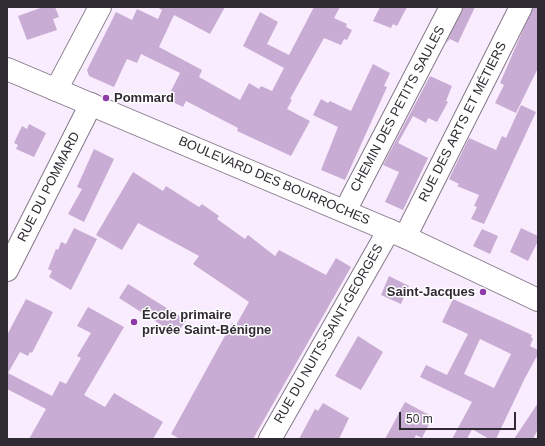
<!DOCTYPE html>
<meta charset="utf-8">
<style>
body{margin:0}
#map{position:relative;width:545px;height:446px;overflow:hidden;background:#f9ecfe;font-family:Helvetica,sans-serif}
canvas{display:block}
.frame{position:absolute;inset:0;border:8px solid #302b32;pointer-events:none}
.scale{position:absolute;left:399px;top:412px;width:117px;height:18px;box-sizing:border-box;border:2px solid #302b32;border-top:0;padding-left:5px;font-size:12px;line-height:14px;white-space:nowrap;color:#302b32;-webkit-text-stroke:3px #fefefe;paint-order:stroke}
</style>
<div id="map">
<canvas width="545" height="446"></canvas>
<div class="frame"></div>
<div class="scale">50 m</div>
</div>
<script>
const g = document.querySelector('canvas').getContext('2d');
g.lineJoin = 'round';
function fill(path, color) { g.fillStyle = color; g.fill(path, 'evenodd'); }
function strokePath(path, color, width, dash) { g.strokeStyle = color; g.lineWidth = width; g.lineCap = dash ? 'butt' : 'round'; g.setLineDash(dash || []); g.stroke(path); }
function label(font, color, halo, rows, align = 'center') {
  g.font = font + ' Helvetica,sans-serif'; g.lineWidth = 3; g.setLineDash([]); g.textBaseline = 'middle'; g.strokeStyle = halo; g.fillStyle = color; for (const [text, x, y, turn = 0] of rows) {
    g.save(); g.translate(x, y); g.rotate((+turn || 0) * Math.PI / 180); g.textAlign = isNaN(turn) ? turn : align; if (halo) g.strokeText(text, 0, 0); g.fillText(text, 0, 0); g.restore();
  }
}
fill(new Path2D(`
 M43,7h12l4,10 -6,2 4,11 -30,10 -9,-24z
 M157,7h68l-15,27 -36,-19 -15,32 43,23 -3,7 41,23 9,-17 10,6 2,-3 11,5 12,-23 -41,-22 17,-34 18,10 -11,22 22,11 25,-48h26l-6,11 13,6 -1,3 6,3 -5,10 -3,-1 -3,6 -17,-7 -34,61 2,1 -5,9 23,12 -19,35 -54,-25 1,-3 -52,-27 -3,6 -16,-8 13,-26 -39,-19 -4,9 -10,-4 -13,28 -25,-11 -2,-6 29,-58 16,8 5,-11 21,10 4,-9z
 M380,7h27l-10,19 -4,-2 -2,4 -18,-7z
 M463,7h12l-17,36 -8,-4 -4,4z
 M533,7h5v61l-22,45 -21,-10 9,-18 -4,-2z
 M373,64l17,9 -6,13 3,1 -42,93 -24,-10 17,-43 -25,-12 8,-16 7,4 2,-2 21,10z
 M430,76l22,10 -6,15 2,1 -11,20 -9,-4 -2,5 -13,-7 -15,27 30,15 -25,52 -18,-8 14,-30 -16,-7z
 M521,105l15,7 -52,112 -13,-5 6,-12 -3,-1 5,-11 -22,-9 2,-2 -10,-5 20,-41 27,12 6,-14 4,2z
 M29,124l17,9 -12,24 -18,-8 2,-4 -4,-2 8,-17 5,3z
 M94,149l20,10 -30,63 -16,-8 14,-25 -5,-2z
 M133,172l30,19 3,-5 33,21 3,-3 17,12 -2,3 28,20 3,-4 27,21 4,-6 47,25 10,-17 15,9 -98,172h-73l-9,-5 61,-111 4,2 13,-23 -56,-38 6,-8 -61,-33 -16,27 -26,-15z
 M74,228l23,11 -26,51 -22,-13 3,-6 -4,-2 8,-20 2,1 3,-8 5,2z
 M521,228l17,8v5l-10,20 -18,-9z
 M482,229l16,7 -8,18 -17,-8z
 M389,276l20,10 -8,18 -20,-9z
 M128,284l58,36 -9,15 -58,-37z
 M26,299l27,13 -21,41 -2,-1 -2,4 -8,-4 -12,21 44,23 8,-15 6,3 15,-26 -4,-2 14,-23 -14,-7 11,-19 36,20 -40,68 21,12 9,-14 49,29 -10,17h-124l17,-30 -39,-20v-54z
 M453,299l79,36 -1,2 2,2 -3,7 8,4v4l-14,26 -28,59h-7l-17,-10 -5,10h-15l20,-37 -52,-25 6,-12 21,10 21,-41 -26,-12zM480,339l31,15 -17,34 -30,-14z
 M358,336l25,16 -22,38 -26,-14z
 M405,402l28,15 -4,7 -7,14 -6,-3 -2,4h-29z
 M323,403l26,15 -10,21h-40l16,-30 3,2z
 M538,403v26l-5,10h-19z`), '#c9acd3');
const minor = new Path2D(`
 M56,90l44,-83
 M345,211l106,-204
 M405,237l116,-230
 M7,270l84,-166
 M270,439l119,-209`);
const major = new Path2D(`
 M7,69l398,168 133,63`);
strokePath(minor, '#857989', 24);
strokePath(major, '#857989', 24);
strokePath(minor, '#fff', 22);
strokePath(major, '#fff', 22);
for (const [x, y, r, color] of [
 [106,98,4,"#8e3aa8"],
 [483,292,4,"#8e3aa8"],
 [134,322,4,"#8e3aa8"]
]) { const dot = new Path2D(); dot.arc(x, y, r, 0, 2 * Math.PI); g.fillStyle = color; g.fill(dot); strokePath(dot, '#fefefe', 1.5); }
label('bold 13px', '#302b32', '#fefefe', [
 ["Pommard",114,98],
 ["Saint-Jacques",475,292,"right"],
 ["École primaire",142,315],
 ["privée Saint-Bénigne",142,330]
], 'left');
label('13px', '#302b32', '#fefefe', [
 ["CHEMIN DES PETITS SAULES",398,109,-62],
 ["RUE DES ARTS ET MÉTIERS",463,122,-63],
 ["BOULEVARD DES BOURROCHES",274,181,23],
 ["RUE DU POMMARD",49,187,-63],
 ["RUE DU NUITS-SAINT-GEORGES",329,334,-60]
]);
</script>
